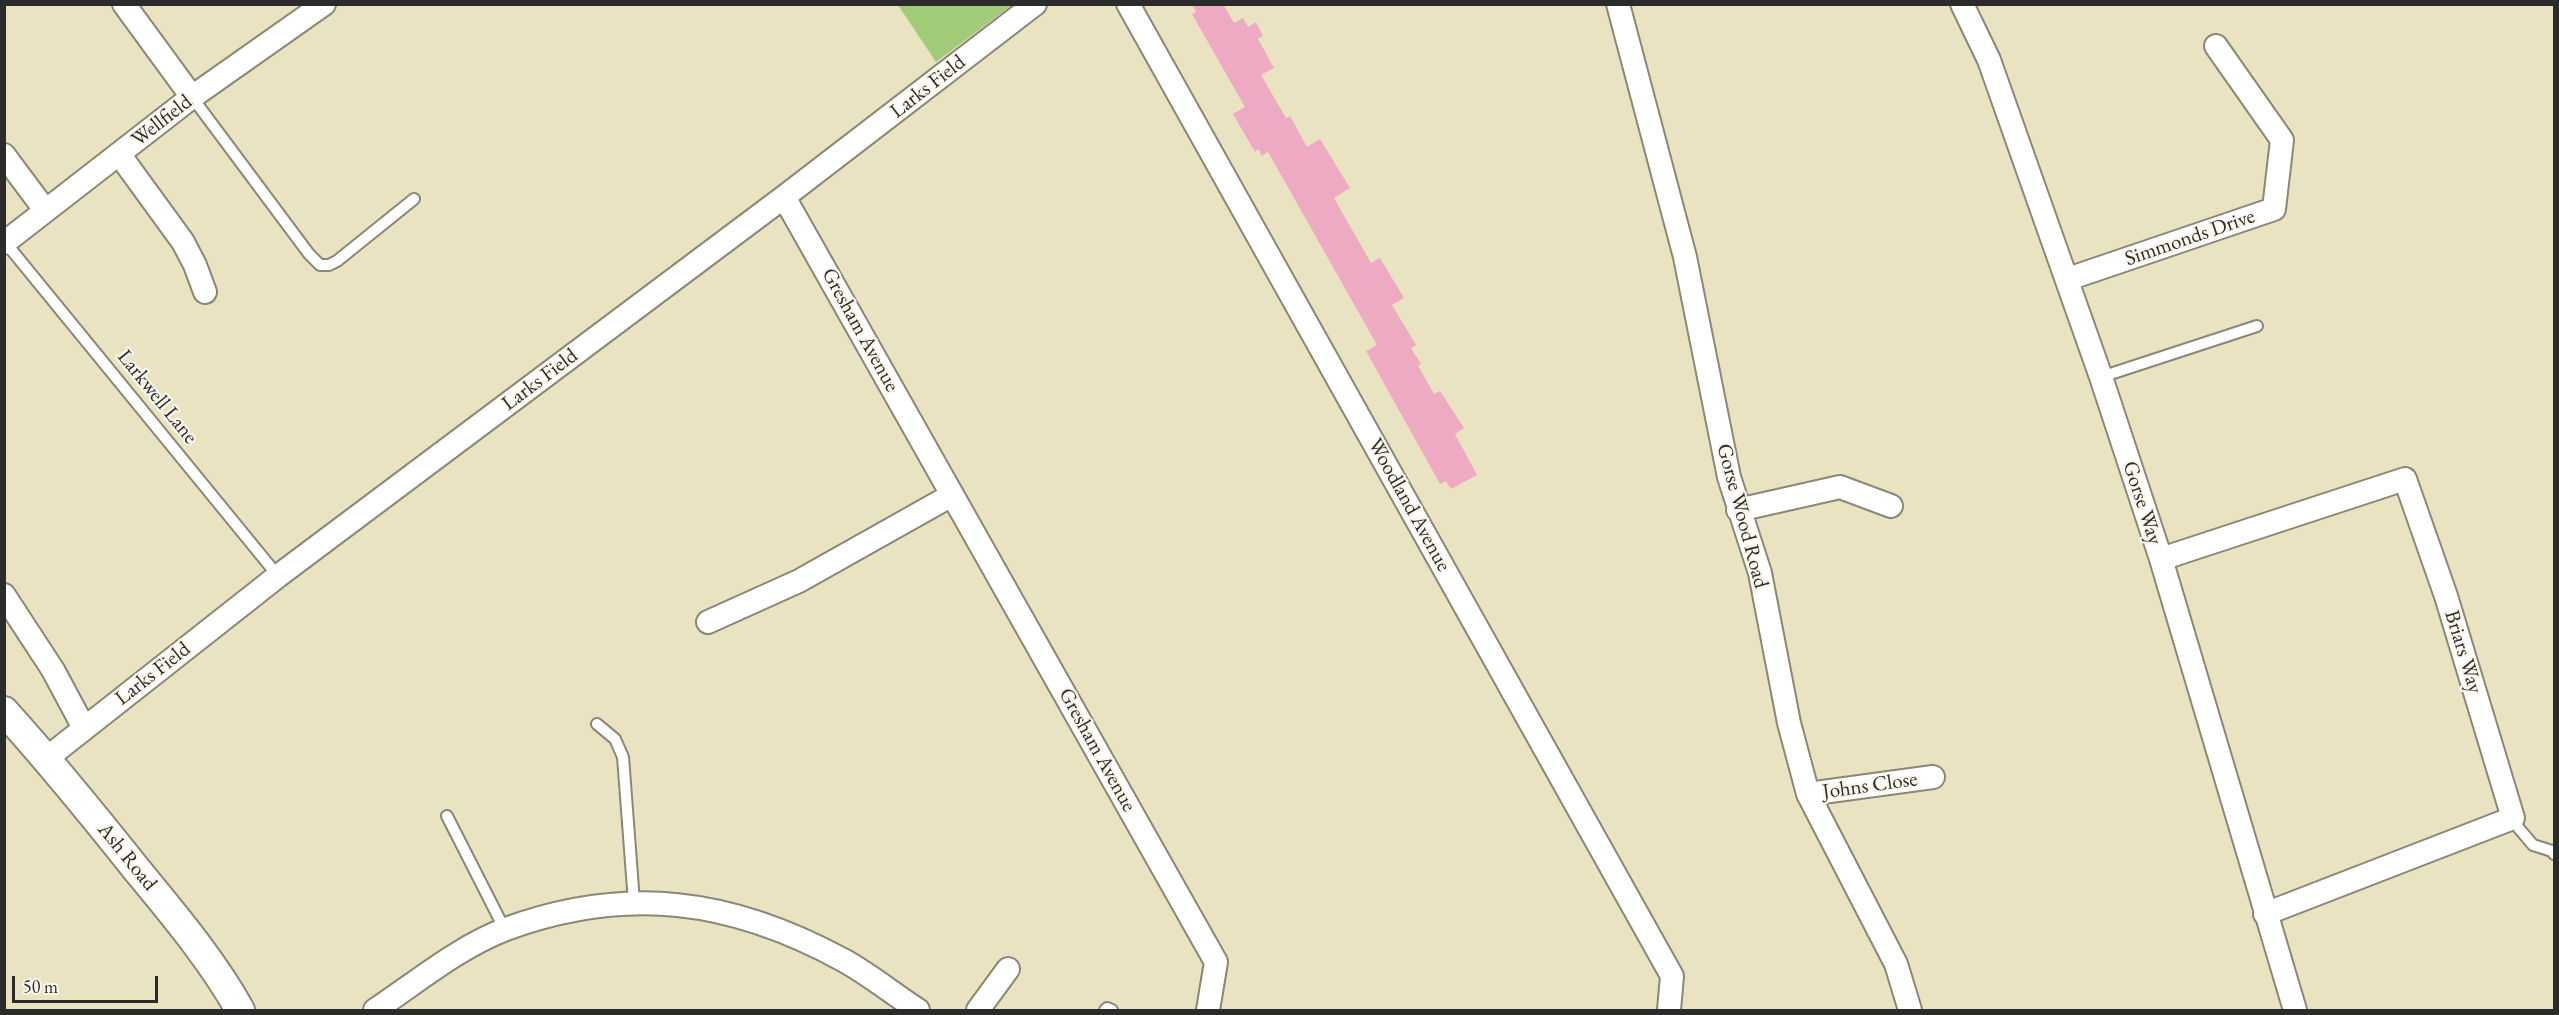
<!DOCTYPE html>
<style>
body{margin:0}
#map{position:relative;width:2559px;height:1015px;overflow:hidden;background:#eae3c2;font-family:"EB Garamond",serif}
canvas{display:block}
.frame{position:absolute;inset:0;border:6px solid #2b2b2b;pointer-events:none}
.scale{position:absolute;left:12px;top:976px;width:146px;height:27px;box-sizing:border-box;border:3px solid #2b2b2b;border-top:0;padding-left:8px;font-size:18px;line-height:21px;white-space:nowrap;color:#2b2b2b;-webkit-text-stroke:4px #fbf7ec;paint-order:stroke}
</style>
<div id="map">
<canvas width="2559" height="1015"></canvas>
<div class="frame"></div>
<div class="scale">50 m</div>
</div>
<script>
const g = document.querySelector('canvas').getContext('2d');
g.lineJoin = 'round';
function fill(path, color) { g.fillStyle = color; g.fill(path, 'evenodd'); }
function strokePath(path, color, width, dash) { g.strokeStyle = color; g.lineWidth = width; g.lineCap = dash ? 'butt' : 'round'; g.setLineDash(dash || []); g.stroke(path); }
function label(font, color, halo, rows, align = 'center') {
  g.font = font + ' "EB Garamond",serif'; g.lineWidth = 4.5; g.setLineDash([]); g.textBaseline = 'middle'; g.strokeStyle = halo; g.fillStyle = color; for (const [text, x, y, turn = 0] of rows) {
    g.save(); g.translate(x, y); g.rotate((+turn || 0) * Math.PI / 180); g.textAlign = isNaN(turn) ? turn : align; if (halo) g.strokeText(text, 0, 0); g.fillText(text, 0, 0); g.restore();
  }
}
fill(new Path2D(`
 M898,5h114l-76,57z`), '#a1cb78');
fill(new Path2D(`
 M1192,4h31l11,19 9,-5 5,9 8,-5 7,14 -5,3 16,29 -13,7 25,43 4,-2 17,31 13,-8 30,49 -16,10 37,65 9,-5 24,40 -12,7 24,40 -5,3 10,16 -3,2 16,28 6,-3 24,37 -9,6 22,41 -26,14 -5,-8 -6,3 -74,-133 11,-6 -109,-193 -6,4 -4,-7 -3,3 -22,-38 12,-7 -53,-93 4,-2z`), '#eeaac2');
const service = new Path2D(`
 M192,97l117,157 11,11h9l8,-4 77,-62
 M5,242l273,334
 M2101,377l156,-51
 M597,724l18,15 8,18 11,145
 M447,816l58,114
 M2511,819l22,26 19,6 2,3
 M1105,1010l2,-2 5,2`);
const minor = new Path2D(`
 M124,4l68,93
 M1128,4l544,972 -3,34
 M1618,4l67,253 44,220 31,96 29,150 19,71 88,170 14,46
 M1962,4l27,56 112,317 60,182 134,451
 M119,154l64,88 12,23 10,27
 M4,155l41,55
 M784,197l432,765 -8,48
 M4,243l188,-146 132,-93
 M2068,279l206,-70 8,-69 -66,-94
 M1738,510l102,-23 51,19
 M2161,559l244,-80 41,117 67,222 -248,96
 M4,595l49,75 31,58
 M708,622l91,-41 153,-86
 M47,758l231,-182 506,-379 251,-193
 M1808,794l125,-17
 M375,1010c42,-28 84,-63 131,-81 121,-44 225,-30 337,31 26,14 50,34 75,50
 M978,1010l30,-41`);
const tertiary = new Path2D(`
 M4,711c47,52 90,105 133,159 37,45 75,90 103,140`);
strokePath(service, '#8a8776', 14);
strokePath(minor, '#8a8776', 26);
strokePath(tertiary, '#8a8776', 32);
strokePath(service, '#fff', 10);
strokePath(minor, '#fff', 22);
strokePath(tertiary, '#fff', 28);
label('21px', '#2b2b2b', '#fbf7ec', [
 ["Larks Field",928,87,-38],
 ["Wellfield",162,121,-38],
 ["Simmonds Drive",2190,238,-19],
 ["Gresham Avenue",860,330,61],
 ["Larks Field",540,380,-37],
 ["Larkwell Lane",157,397,51],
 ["Gorse Way",2142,503,72],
 ["Woodland Avenue",1409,505,61],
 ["Gorse Wood Road",1742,516,75],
 ["Briars Way",2463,652,73],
 ["Larks Field",153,674,-38],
 ["Gresham Avenue",1097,750,61],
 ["Johns Close",1870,786,-8],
 ["Ash Road",127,857,51]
]);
</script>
